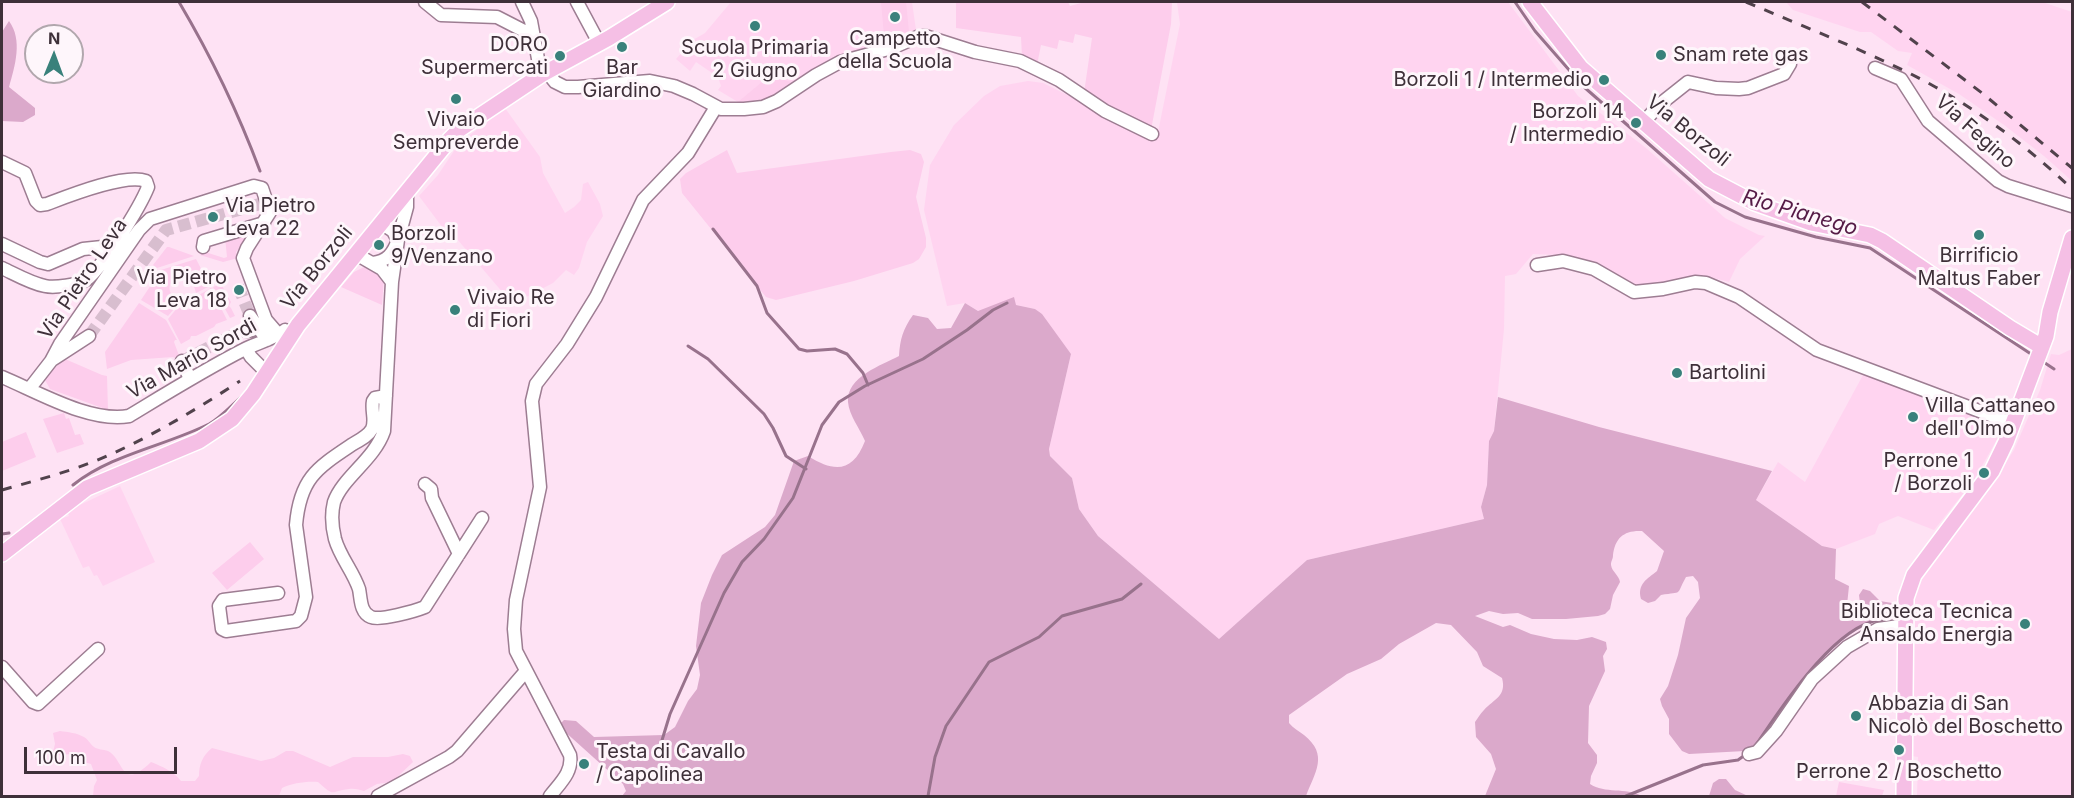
<!DOCTYPE html>
<meta charset="utf-8">
<style>
body{margin:0}
#map{position:relative;width:2074px;height:798px;overflow:hidden;background:#fee2f4;font-family:Inter,sans-serif}
canvas{display:block}
.frame{position:absolute;inset:0;border:3px solid #3e3039;pointer-events:none}
.north{position:absolute;left:24px;top:24px;width:60px;height:60px;box-sizing:border-box;background:#fef6fb;border:2px solid #b1a7ad;border-radius:50%;rotate:1deg;font-size:16px;font-weight:700;line-height:24px;text-align:center;color:#3e3039}
.north::after{content:'';display:block;margin:auto;width:21px;height:27px;background:#39817b;clip-path:polygon(50% 0,100% 100%,50% 72%,0 100%)}
.scale{position:absolute;left:24px;top:747px;width:153px;height:27px;box-sizing:border-box;border:3px solid #3e3039;border-top:0;padding-left:8px;font-size:18px;line-height:21px;white-space:nowrap;color:#3e3039;-webkit-text-stroke:4px #fef6fb;paint-order:stroke}
</style>
<div id="map">
<canvas width="2074" height="798"></canvas>
<div class="frame"></div>
<div class="north">N</div>
<div class="scale">100 m</div>
</div>
<script>
const g = document.querySelector('canvas').getContext('2d');
g.lineJoin = 'round';
function fill(path, color) { g.fillStyle = color; g.fill(path, 'evenodd'); }
function strokePath(path, color, width, dash) { g.strokeStyle = color; g.lineWidth = width; g.lineCap = dash ? 'butt' : 'round'; g.setLineDash(dash || []); g.stroke(path); }
function label(font, color, halo, rows, align = 'center') {
  g.font = font + ' Inter,sans-serif'; g.lineWidth = 6; g.setLineDash([]); g.textBaseline = 'middle'; g.strokeStyle = halo; g.fillStyle = color; for (const [text, x, y, turn = 0] of rows) {
    g.save(); g.translate(x, y); g.rotate((+turn || 0) * Math.PI / 180); g.textAlign = isNaN(turn) ? turn : align; if (halo) g.strokeText(text, 0, 0); g.fillText(text, 0, 0); g.restore();
  }
}
fill(new Path2D(`
 M731,2h181l5,35 -61,20 -112,52 -6,-7 -20,-12 3,-4 -3,-9 -22,-15 -6,9 -14,-12 17,-19 12,-7z
 M1177,2h331l70,94 68,52 79,70 34,17 6,1 -25,23 -11,23 -19,-5 -69,10 -38,-20 -45,-12 -25,-1 -17,20 -11,2 -1,53 -10,102 -5,10 -2,44 -6,22 3,12 -177,41 -88,79 -121,-103 -19,-27 -7,-31 -22,-22 -1,-7 22,-95 -36,-45 -19,-4 -38,6 -13,-8 -18,3 -23,-96 6,-45 24,-40 30,-29 16,-10 28,-5 15,2 112,55 3,-6 22,-108z
 M1786,2h256l30,10v169l-28,-25 -40,-31 -45,-31 -52,-29 5,-12 -14,-2 -27,-19h-11l-67,-22z
 M505,108l35,49 3,16 22,40 9,-6 7,-7 2,-16 5,-2 12,22 3,12 -16,26 -8,26 -5,7 -8,-5 -13,13 -38,20 -11,-9 -47,-55 -8,-3 -30,-40 19,-21 16,-24 11,-12z
 M2072,349v447h-155l1,-39 -7,-1v-110l4,-53 6,-18 67,-84 26,-41 26,-60 11,-36 8,1z
 M1863,375l66,22 75,30 -30,53 -40,50 -36,-14 -19,8 -4,10 -39,15 -14,-3 -66,-46 22,-38 27,20z
 M120,486l35,76 -52,24 -6,-11 -3,1 -5,-10 -6,2 -23,-49 9,-3 -2,-5z`), '#ffd4f0');
fill(new Path2D(`
 M881,2h25l3,30 -25,3z
 M956,2h112l2,4 15,-4h87l-1,22 -20,106 -67,-37 8,-55 -17,-4 -2,9 -14,-3 -2,9 -16,-4 -4,20 -15,-8 -1,-20 -65,-9z
 M774,77l27,8 -57,24 -6,-7 24,-20z
 M727,150l10,23 154,-21 19,-2 11,4 3,8 -8,35 10,41v9l-7,12 -6,4 -59,18 -78,19 -10,-3 -84,-104 -2,-14 6,-6z
 M246,230l2,8 -12,14 2,6 -15,4 -23,-7 2,-4 22,7 3,-1 -2,-20z
 M167,247h2l25,9 -37,12 -4,-3z
 M196,259l14,27 -14,7c-5,-28 -44,-12 -17,10l-11,13 -27,-16 20,-30z
 M364,267l9,1 11,10 -2,27 -41,-18 13,-15z
 M221,284l10,18 -2,4 2,2 4,8 -5,2 -17,-31z
 M211,288l16,32 -11,4 -2,3 -18,9h-5l-1,3 -9,5 -13,-25 10,-12 7,3c9,-1 15,-6 14,-15z
 M139,303l27,17 11,20h-2l-1,2 7,19 -8,-4 -42,3 -24,9 -2,-17z
 M65,359l37,16 5,1 1,34 -58,-21 -5,-9 5,-8z
 M64,413l2,6 3,-1 6,17 5,-1 4,10 -27,9 -14,-34z
 M26,432l10,25 -34,14v-29z
 M250,542l14,17 -37,31 -15,-17z
 M60,731c8,1 17,2 24,6 4,2 6,7 10,10 4,3 9,2 14,4 17,9 12,41 43,11 12,5 22,9 30,19h14l4,-5c0,-12 4,-21 13,-28l49,13 13,-3 12,-7h7l37,16 23,-10h35l15,-3 7,2 3,6 -21,20 -15,2 -13,7c-4,-1 -10,-3 -15,-2 -20,2 -13,9 -31,-7 -11,-1 -26,1 -36,6l-3,8h-186l1,-10 3,-6 -6,-16 -14,-4 -5,-6 -15,1 -4,-3 2,-8 -2,-11z
 M1839,782l45,8 -2,6h-46z`), '#fdcdec');
fill(new Path2D(`
 M9,21c14,19 6,45 0,66l26,21v7l-12,7 -21,-1v-89z
 M1014,297l2,8 19,4 7,5 29,40 -22,95 1,7 22,22 7,31 19,27 121,103 88,-79 177,-41 -3,-12 6,-22 2,-44 5,-10 4,-34 101,30 173,44 -16,29 66,46 14,3 -1,30 14,7 -2,19 7,2 6,-4 -1,-8 4,-6 7,2 10,10 18,3 -2,14 -31,6 -26,17 -33,36 -46,65 -15,9 -56,3 -7,-3 -13,-17v-15l-7,-13 -2,-7 8,-13 10,-31 8,-37 14,-20 -2,-16 -5,-6 -7,1c-11,20 -2,14 -25,18l-6,6 -7,2 -7,-4c-4,-15 6,-20 16,-28l7,-20 -22,-20c-18,-1 -27,7 -29,24 0,5 -2,5 -2,10 1,7 8,10 9,17l-7,13 -3,14 -5,5 -7,2 -32,3h-34l-14,-6 -15,1 -14,-3 -14,5 28,11 7,-2 21,9 23,5 23,1 15,-3 14,5 1,7 -4,7 2,15 -16,35 -1,37 9,12v8l-6,13 -1,8c15,10 35,3 52,12h-157l11,-27 -5,-15 -15,-17 -1,-15c3,-4 5,-8 9,-12 10,-11 23,-14 18,-32l-19,-12 -6,-14 -26,-27 -15,-2 -37,21 -18,15 -34,15 -58,41v8c4,5 10,8 15,12 25,20 11,37 2,61h-684l4,-5 -3,-7 -60,-54 -2,-7 3,-3 12,1 18,16 70,-2 11,-8 13,-26 9,-12 3,-14 -4,-29 5,-43 11,-28 10,-20 43,-28 10,-12 19,-54 14,-5c27,17 45,16 57,-15 -5,-12 -16,-26 -17,-39 -2,-25 34,-37 51,-46 1,-17 4,-27 14,-41l15,3 9,11 14,-1 14,-25 13,8z
 M1719,779h7l9,11 13,6h-39l4,-13z`), '#dba9cb');
strokePath(new Path2D(`
 M179,2c32,54 59,110 81,169
 M1515,2l20,29 49,56 131,115 30,15 71,20 54,11 164,108
 M713,229l44,57 10,27 32,36 8,2 28,-2 12,5 16,19 5,12
 M688,346l20,13 56,55 9,14 13,28 20,13
 M2042,361l12,8
 M73,485c39,-31 92,-39 136,-61 11,-6 22,-18 32,-27
 M2,534l7,-1
 M1756,745c24,-36 73,-110 115,-123 6,-2 12,-2 18,-3
 M659,750l11,-36 54,-121 18,-31 22,-23 29,-41 29,-73 17,-23 26,-16 58,-27 44,-29 26,-20 14,-7
 M928,796l7,-39 11,-31 43,-64 50,-25 23,-21 60,-17 19,-15
 M1626,796l77,-31 35,-5 7,-5`), '#98728c', 3);
strokePath(new Path2D(`
 M238,286l12,30
 M89,336l77,-106 94,-26
 M182,361l61,-31 3,1`), '#d8becf', 12, [12, 6]);
const minor = new Path2D(`
 M425,2l16,13 56,2 37,19
 M522,2l9,19 10,54
 M577,2l22,41
 M1875,68l26,11 27,42 70,60 10,5 64,20
 M547,72l8,10 10,5h13l72,-6 24,5 19,8 28,15h23l19,-2 14,-6 39,-26 24,-13 52,-14 25,-11 8,-1 50,16 45,9 39,19 46,31 47,23
 M1643,123l16,-18 29,-23 28,6 23,1 9,-1 36,-14 6,-10
 M2,162l23,11 11,28 4,4 7,-1c21,-8 78,-31 99,-23l2,6c-8,20 -45,80 -62,93 -8,5 -32,8 -41,6 -15,-3 -30,-12 -43,-18
 M407,191v16l-9,33 -6,42 -8,149c-10,29 -41,46 -50,71 -3,12 -2,25 1,37 5,18 18,32 24,50 2,9 1,24 12,28 9,4 44,-6 54,-10l57,-89
 M2,244l38,18 8,2 35,-15 29,-3
 M203,247l1,-6 60,-18
 M356,254l26,15 10,13
 M373,263c14,-2 20,-9 25,-23l-5,-9 -12,-8
 M1537,265l26,-4 31,8 40,23 29,-3 32,-7 11,1 33,14 78,53 197,74
 M250,316l17,24
 M246,331l6,-1 4,-5
 M246,349l5,8 16,16
 M52,360l37,-24
 M182,361l8,18
 M2,377c36,15 88,46 127,39 38,-23 75,-46 114,-66 13,-7 30,-10 42,-20
 M30,388l21,-27 9,-17 79,-114 11,-11 104,-33 8,2 8,24 -23,36 -4,10 23,62 13,15
 M425,484l6,5 1,9 27,56
 M278,593l-55,7 -4,6 3,23 4,2 70,-10 5,-5 5,-19 -10,-72c4,-47 21,-57 57,-81 7,-4 15,-8 19,-15 4,-9 -1,-18 1,-28l2,-3 11,-2
 M2,667l31,35 5,2 60,-55
 M1749,754l8,-2 19,-21 36,-52 35,-32 31,-18 28,-4
 M378,796l71,-39 8,-6 69,-80
 M550,796c10,-13 23,-24 20,-41l-54,-104 -2,-22 2,-29 24,-113 -8,-86 4,-17 31,-40 29,-47 47,-97 45,-47 28,-46`);
const major = new Path2D(`
 M1530,2l51,66 128,111 46,24 56,20 59,12 12,6 128,87 32,19
 M2,554l85,-66 112,-47 33,-22 21,-25 45,-69 152,-186 10,-10 81,-54 68,-37 58,-36
 M1904,796l2,-198 8,-23 78,-104 14,-29 40,-106 4,-24 22,-74`);
strokePath(minor, '#9d7d92', 15);
strokePath(major, '#fff', 18);
strokePath(minor, '#fff', 12);
strokePath(major, '#f5bfe5', 15);
strokePath(new Path2D(`
 M1746,2c54,23 110,45 163,71 60,30 115,70 163,116
 M1862,2l120,91 90,75
 M2,490c35,-10 71,-19 105,-34 47,-21 90,-47 133,-75`), '#51424c', 3, [10, 10]);
for (const [x, y, r, color] of [
 [895,17,6,"#39817b"],
 [755,26,6,"#39817b"],
 [622,47,6,"#39817b"],
 [1661,55,6,"#39817b"],
 [560,56,6,"#39817b"],
 [1604,80,6,"#39817b"],
 [456,99,6,"#39817b"],
 [1636,123,6,"#39817b"],
 [213,217,6,"#39817b"],
 [1979,235,6,"#39817b"],
 [379,245,6,"#39817b"],
 [239,290,6,"#39817b"],
 [455,310,6,"#39817b"],
 [1677,373,6,"#39817b"],
 [1913,417,6,"#39817b"],
 [1984,473,6,"#39817b"],
 [2025,624,6,"#39817b"],
 [1856,716,6,"#39817b"],
 [1899,750,6,"#39817b"],
 [584,764,6,"#39817b"]
]) { const dot = new Path2D(); dot.arc(x, y, r, 0, 2 * Math.PI); g.fillStyle = color; g.fill(dot); strokePath(dot, '#fef6fb', 2); }
label('20px', '#3e3039', '#fef6fb', [
 ["Campetto",895,39,"center"],
 ["della Scuola",895,62,"center"],
 ["DORO",548,45,"right"],
 ["Supermercati",548,68,"right"],
 ["Scuola Primaria",755,48,"center"],
 ["2 Giugno",755,71,"center"],
 ["Snam rete gas",1673,55],
 ["Bar",622,68,"center"],
 ["Giardino",622,91,"center"],
 ["Borzoli 1 / Intermedio",1592,80,"right"],
 ["Borzoli 14",1624,112,"right"],
 ["/ Intermedio",1624,135,"right"],
 ["Vivaio",456,120,"center"],
 ["Sempreverde",456,143,"center"],
 ["Via Pietro",225,206],
 ["Leva 22",225,229],
 ["Borzoli",391,234],
 ["9/Venzano",391,257],
 ["Birrificio",1979,256,"center"],
 ["Maltus Faber",1979,279,"center"],
 ["Via Pietro",227,278,"right"],
 ["Leva 18",227,301,"right"],
 ["Vivaio Re",467,298],
 ["di Fiori",467,321],
 ["Bartolini",1689,373],
 ["Villa Cattaneo",1925,406],
 ["dell'Olmo",1925,429],
 ["Perrone 1",1972,461,"right"],
 ["/ Borzoli",1972,484,"right"],
 ["Biblioteca Tecnica",2013,612,"right"],
 ["Ansaldo Energia",2013,635,"right"],
 ["Abbazia di San",1868,704],
 ["Nicolò del Boschetto",1868,727],
 ["Testa di Cavallo",596,752],
 ["/ Capolinea",596,775],
 ["Perrone 2 / Boschetto",1899,772,"center"]
], 'left');
label('20px', '#3e3039', '#fef6fb', [
 ["Via Borzoli",1688,131,39],
 ["Via Fegino",1975,132,42],
 ["Via Borzoli",317,268,-51],
 ["Via Pietro Leva",83,279,-56],
 ["Via Mario Sordi",192,359,-29]
]);
label('italic 21px', '#551b46', '#fef6fb', [
 ["Rio Pianego",1800,213,16]
]);
</script>
